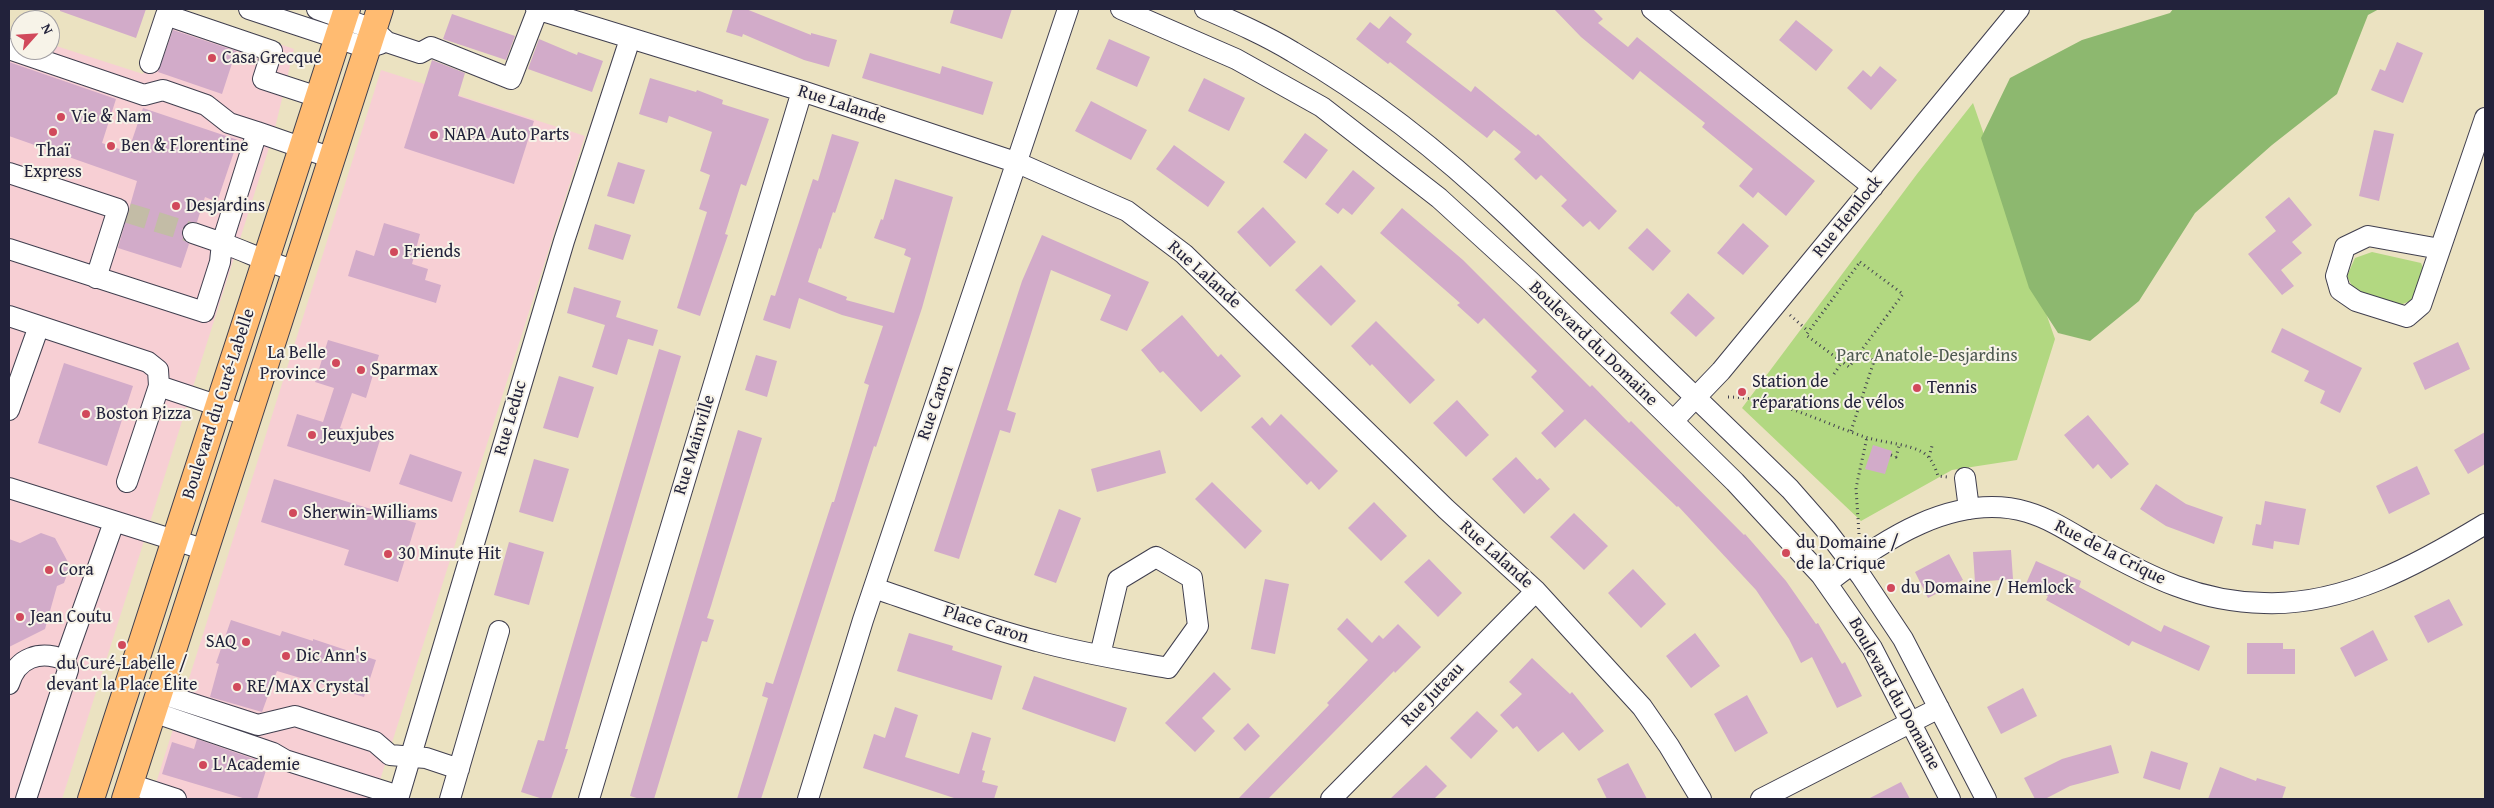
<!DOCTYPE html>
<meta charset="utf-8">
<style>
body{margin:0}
#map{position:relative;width:2494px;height:808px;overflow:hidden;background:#ebe2c1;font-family:"Gentium Book Plus",serif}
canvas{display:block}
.frame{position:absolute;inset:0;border:10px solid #22223b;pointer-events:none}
.north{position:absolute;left:10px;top:10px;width:50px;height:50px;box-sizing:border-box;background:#f7f3e8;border:1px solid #a29fa3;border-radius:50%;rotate:64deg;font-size:14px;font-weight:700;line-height:20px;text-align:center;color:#22223b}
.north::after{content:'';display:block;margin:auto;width:18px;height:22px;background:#d1495b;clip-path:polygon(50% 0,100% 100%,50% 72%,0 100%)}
</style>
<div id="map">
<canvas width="2494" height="808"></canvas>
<div class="frame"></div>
<div class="north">N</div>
</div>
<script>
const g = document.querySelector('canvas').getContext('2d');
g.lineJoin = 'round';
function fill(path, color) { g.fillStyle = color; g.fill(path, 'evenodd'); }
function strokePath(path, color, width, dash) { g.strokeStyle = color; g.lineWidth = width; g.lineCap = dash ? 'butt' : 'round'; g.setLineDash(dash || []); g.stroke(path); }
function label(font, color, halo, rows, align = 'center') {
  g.font = font + ' "Gentium Book Plus",serif'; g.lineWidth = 4; g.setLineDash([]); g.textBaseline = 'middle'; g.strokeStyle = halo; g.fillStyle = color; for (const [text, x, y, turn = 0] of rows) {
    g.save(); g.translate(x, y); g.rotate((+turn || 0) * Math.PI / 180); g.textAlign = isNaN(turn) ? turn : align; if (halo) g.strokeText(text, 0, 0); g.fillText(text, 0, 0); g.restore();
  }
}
fill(new Path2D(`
 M173,9h6l115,40 -20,83 -212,667h-53v-769l11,4v16h30v-6l93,30z
 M381,70l204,66 -211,663h-223z`), '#f7cfd4');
fill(new Path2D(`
 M1973,103l82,236 -38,121 -65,10 -91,51 -119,-113 175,-234z
 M2372,252l49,11 4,10 -12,27 -13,5 -46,-15 -7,-14 8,-18z`), '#b2d881');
fill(new Path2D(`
 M2173,9h206l-11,6 -31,79 -65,51 -77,68 -56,88 -49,40 -32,-8 -29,-45 -48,-150 29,-60 72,-38 88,-27z`), '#8db86f');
fill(new Path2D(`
 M60,9h86l-10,29 -76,-27z
 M733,9h13l65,26v-2l26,7 -8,27 -25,-7 -61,-26 -1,3 -16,-5z
 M954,9h58l-10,30 -52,-16z
 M1554,9h39l10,10 -5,4 30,24 9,-10 178,144 -29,35 -28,-24 -5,6 -14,-12 14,-17 -51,-42 3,-4 -65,-52 -7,9 -52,-43z
 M452,14l63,22 -9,24 -63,-21z
 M1390,16l22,18 -6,8 65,50 4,-6 61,50 2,-2 79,77 -18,19 -9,-9 -7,6 -22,-21 6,-6 -26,-25 -5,5 -22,-21 7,-7 -27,-22 -7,8 -97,-76 -2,2 -32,-25 14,-17 9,7z
 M1796,20l37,30 -17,21 -37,-31z
 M173,30l63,21 -14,43 -64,-22z
 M539,39l38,16 1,-3 25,9 -11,31 -64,-23z
 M1109,39l41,18 -13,30 -41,-18z
 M2397,42l26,11 -20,50 -32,-13 9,-21 5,2z
 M870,53l70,21 2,-8 51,16 -10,33 -121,-37z
 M432,60l33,13 -7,23 76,25 -20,63 -110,-36z
 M9,62l107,37 -14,44 26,9 15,-44 95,32 -21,62 -12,-5 -8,25h-7l-8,7v7l7,8 -8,24 -63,-20 19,-67 -128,-45z
 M1880,66l17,14 -26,30 -24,-22 16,-18 8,7z
 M650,78l46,14 1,-2 26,10 -1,4 47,15 -23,67 -5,-2 -16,50 3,1 -28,81 -23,-8 30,-96 -8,-3 11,-34 -10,-4 12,-39 -43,-16 -2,7 -28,-9z
 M1204,78l41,20 -16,33 -41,-20z
 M1091,101l56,29 -16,30 -56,-29z
 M2374,130l20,4 -15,67 -20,-5z
 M1305,133l23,17 -22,29 -23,-17z
 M832,134l27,8 -24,71 -2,-1 -12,37 -2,-1 -11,34 39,15 -1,3 48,13 17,-55 -7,-3 2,-6 -32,-11 7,-19 2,1 12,-41 58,18 -31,111 -46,139 -2,-1 -113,353h-24l31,-101 -6,-2 4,-14 7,2 59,-182h2l35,-117 -5,-2 19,-57 -41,-11 -43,-17 -9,31 -27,-9 8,-25 4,1 38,-117 5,2z
 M1174,145l51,37 -17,25 -52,-38z
 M618,162l27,8 -11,34 -27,-8z
 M1353,170l22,18 -23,27 -9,-7 -5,6 -13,-10z
 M2289,197l23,28 -20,17 10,11 -21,17 13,16 -12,9 -34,-41 28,-23 -11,-14z
 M1263,207l33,35 -26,25 -33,-35z
 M1402,208l61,52 127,127 2,-2 37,38 2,-2 113,114 1,-1 41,47 30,43 2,-1 24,41 3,-2 17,34 -25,12 -25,-51 -11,6 -12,-24 -33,-49 -78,-84 -1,1 -92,-88 -30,29 -14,-15 23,-22 -33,-34 6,-6 -53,-53 -6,6 -21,-19 3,-2 -80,-70z
 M384,223l36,11 -8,30 16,5 -3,11 16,5 -5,18 -88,-27 8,-26 18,6z
 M1743,223l26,23 -26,29 -26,-22z
 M595,224l36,11 -8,25 -35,-11z
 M1647,228l24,23 -18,20 -25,-23z
 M1042,235l107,47 -22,49 -27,-11 11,-25 -60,-25 -44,140 9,3 -6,20 -10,-3 -41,129 -25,-8 88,-270z
 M1321,265l35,36 -25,25 -36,-36z
 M574,287l47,14 -5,16 42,13 -5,16 -25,-7 -11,36 -25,-8 13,-42 -38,-12z
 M1688,293l27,25 -19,19 -26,-24z
 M1182,315l36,42 3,-3 20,22 -40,36 -38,-41 -3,2 -19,-23z
 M1376,321l59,59 -25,24 -38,-40 -2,2 -19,-20z
 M2282,328l80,40 -22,45 -20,-10 5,-12 -21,-10 5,-10 -38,-19z
 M328,340l51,15 -13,43 -14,-5 -12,35 40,12 -10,32 -83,-26 10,-32 26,8 11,-34 -19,-6z
 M2458,342l12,27 -45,21 -12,-27z
 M659,349l22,7 -116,393h3l-17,50h-8l-22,-7 17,-52 6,1z
 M756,355l21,6 -10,36 -22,-7z
 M64,363l69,23 -26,80 -69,-23z
 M559,376l35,11 -16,51 -35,-10z
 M1457,400l32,35 -23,22 -33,-34z
 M1281,414l57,57 -19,19 -8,-9 -4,4 -56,-58 11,-10 8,9z
 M2088,415l41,49 -18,15 -13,-15 -5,5 -29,-34z
 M738,430l24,8 -51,168 -4,12 7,2 -7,22 -5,-1 -48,158h-14l-10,-3z
 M2485,432v32l-17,10 -14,-24z
 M1873,445l19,6 -7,23 -20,-5z
 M1160,450l6,23 -69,19 -6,-23z
 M410,454l52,18 -10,30 -53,-18z
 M1516,457l21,23 3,-2 10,11 -26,25 -32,-35z
 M534,459l35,10 -16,53 -34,-10z
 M2417,466l13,28 -41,20 -13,-28z
 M274,479l142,44 -18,59 -54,-17 5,-15 -88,-28z
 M1212,482l50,49 -17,18 -50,-50z
 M2156,484l30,20 37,13 -9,27 -48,-18 -26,-17z
 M2265,501l41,8 -7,36 -25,-4 -1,8 -21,-4 4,-21 5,1z
 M1374,502l33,34 -26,25 -33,-33z
 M1059,509l22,9 -25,65 -22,-8z
 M1574,513l34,33 -24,24 -34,-33z
 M41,533l14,5 15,28 -6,17 -7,3 -12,43 -36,18v-108l11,4z
 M509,542l35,10 -15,53 -35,-10z
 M2011,550l2,29 -38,3 -2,-30z
 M1949,554l14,26 -35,18 -13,-26z
 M1429,559l33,34 -24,24 -34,-35z
 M2036,561l45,20 -2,6 82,45 3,-7 46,21 -11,25 -67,-30 -3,5 -83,-46 2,-4 -23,-10z
 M1633,569l33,35 -25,24 -33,-35z
 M1265,579l24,5 -14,70 -24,-5z
 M2449,599l14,26 -35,18 -14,-27z
 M1347,618l25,25 7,-8 4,4 15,-15 23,23 -26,26 -1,-2 -126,128h-30l91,-94 -2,-2 41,-43 -31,-31z
 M231,620l49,16 2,-5 31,10v-2l63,21 -12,37 -87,-26 -15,41 -52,-15 9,-33 -3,-1z
 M2373,630l15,30 -33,17 -15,-29z
 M909,633l44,13 -1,4 50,16 -10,34 -95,-29z
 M1695,633l25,33 -29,22 -25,-32z
 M2247,643h36v6h12v25h-48z
 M1532,658l38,36 2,-2 32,39 -25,20 -16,-19 -25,20 -21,-26 -4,3 -13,-14 22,-21 -13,-12z
 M1214,672l17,17 -29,29 13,13 -20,21 -30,-29z
 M1034,676l93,32 -12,34 -93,-33z
 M2023,688l14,28 -36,18 -14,-27z
 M1747,695l21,38 -33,19 -21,-38z
 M895,707l23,8 -13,42 54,17 13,-42 19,6 -9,32 3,1 -3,11 16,4 -4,13h-37l-94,-31 11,-34 11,4z
 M1477,711l21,20 -27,28 -21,-21z
 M1248,723l12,13 -15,15 -12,-13z
 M197,739l71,25 -11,35h-11l-84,-25 10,-32 22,7z
 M2111,745l8,28 -49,13 -25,13h-10l-11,-21 38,-19z
 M2151,751l37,12 -8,27 -37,-12z
 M1628,763l19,36h-40l-10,-20z
 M1426,765l21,21 -13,13h-44z
 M2220,767l36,14 1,-3 29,9 -4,12h-74z
 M1901,782l9,17h-42z`), '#d2abc9');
strokePath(new Path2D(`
 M128,213l65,20`), '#c3bca6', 20, [20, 10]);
const minor = new Path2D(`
 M169,9l-3,6 106,36 -9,28 55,18
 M249,9l118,39 13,-4
 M317,9l56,20 14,13 33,11 11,-6 80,32 27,-70
 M536,9l266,82 216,72 109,48 57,43 262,255 90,82 106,116 27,39 32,53
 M1121,9l115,50 86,48 117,91 92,84 204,200 86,93 51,73 78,151
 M1205,9c30,13 60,26 88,43 78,45 152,104 217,166l242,234 38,37 36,41 35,46 42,63 83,160
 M1652,9l221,178
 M9,49l135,46 19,-5 43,15 23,18 28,9
 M150,63l16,-48
 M9,173l109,36 -22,69
 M9,249l195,63 16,-50 2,-19 -29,-10
 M2440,249l-72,-13 -23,11 -9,29 4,14 16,11 51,16 14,-12 64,-187
 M296,271c-26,-8 -49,-19 -74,-28l35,-111 75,26
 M9,316l139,46 10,8 1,16
 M9,410l30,-84
 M1673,421l48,-50 298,-362
 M1965,478l4,31
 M127,482l32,-96 90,30
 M9,488l197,62
 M1827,583c54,-42 128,-92 200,-71 24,7 46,22 67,34 56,31 105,56 170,57 80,3 155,-39 221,-79
 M874,588c54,18 108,39 163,53 43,12 87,19 131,27l30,-42 -6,-48 -36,-21 -38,23 -18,75
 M9,684c8,-27 31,-34 56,-24
 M159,693l99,32 37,-9 80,26 15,13 36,3 33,11
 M153,712l120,41 12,7 114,36
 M130,784l46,15
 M26,799l42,-129 -3,-10 49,-138
 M398,799l166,-558 66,-202
 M450,799l49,-168
 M589,799l213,-708
 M808,799l55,-179 205,-611
 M1331,799l205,-208
 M1761,799l178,-91`);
const major = new Path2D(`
 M91,799l256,-790
 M125,799l255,-790`);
strokePath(minor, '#403f4f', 22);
strokePath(major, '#403f4f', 28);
strokePath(new Path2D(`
 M1860,262l43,32 -54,73 -43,-32z
 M1790,315l18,16
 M1834,374l8,-12
 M1728,397c49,0 94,26 140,41 18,5 41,6 56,15 8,6 11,14 14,23l9,1
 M1851,431l22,-67 -2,-9 -8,-6
 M1891,455l5,2 3,-11
 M1929,457l3,-11
 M1859,534l-3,-46 11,-51`), '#403f4f', 3, [1, 4]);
strokePath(minor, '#fff', 20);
strokePath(major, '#ffbb71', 26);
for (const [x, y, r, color] of [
 [212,58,5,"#d1495b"],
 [61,117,5,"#d1495b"],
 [53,132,5,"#d1495b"],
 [434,135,5,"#d1495b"],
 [111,146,5,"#d1495b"],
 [176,206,5,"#d1495b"],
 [394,252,5,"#d1495b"],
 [336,363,5,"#d1495b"],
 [361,370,5,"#d1495b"],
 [1917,388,5,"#d1495b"],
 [1742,392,5,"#d1495b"],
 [86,414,5,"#d1495b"],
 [312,435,5,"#d1495b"],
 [293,513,5,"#d1495b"],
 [1786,553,5,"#d1495b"],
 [388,554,5,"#d1495b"],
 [49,570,5,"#d1495b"],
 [1891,588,5,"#d1495b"],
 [20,617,5,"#d1495b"],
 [246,642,5,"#d1495b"],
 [122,645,5,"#d1495b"],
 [286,656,5,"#d1495b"],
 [237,687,5,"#d1495b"],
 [203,765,5,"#d1495b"]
]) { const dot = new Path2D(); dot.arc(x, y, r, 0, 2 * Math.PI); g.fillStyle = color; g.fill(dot); strokePath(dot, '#f7f3e8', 2); }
label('18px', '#22223b', '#f7f3e8', [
 ["Casa Grecque",222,58],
 ["Vie & Nam",71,117],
 ["NAPA Auto Parts",444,135],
 ["Ben & Florentine",121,146],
 ["Thaï",53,151,"center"],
 ["Express",53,172,"center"],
 ["Desjardins",186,206],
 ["Friends",404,252],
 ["La Belle",326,353,"right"],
 ["Province",326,374,"right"],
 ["Sparmax",371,370],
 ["Station de",1752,382],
 ["réparations de vélos",1752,403],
 ["Tennis",1927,388],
 ["Boston Pizza",96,414],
 ["Jeuxjubes",322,435],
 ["Sherwin-Williams",303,513],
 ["du Domaine /",1796,543],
 ["de la Crique",1796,564],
 ["30 Minute Hit",398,554],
 ["Cora",59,570],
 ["du Domaine / Hemlock",1901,588],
 ["Jean Coutu",30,617],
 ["SAQ",236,642,"right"],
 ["Dic Ann's",296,656],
 ["du Curé-Labelle /",122,664,"center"],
 ["devant la Place Élite",122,685,"center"],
 ["RE/MAX Crystal",247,687],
 ["L'Academie",213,765]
], 'left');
label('18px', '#22223b', '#f7f3e8', [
 ["Rue Lalande",842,105,18],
 ["Rue Hemlock",1848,217,-51],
 ["Rue Lalande",1204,275,42],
 ["Boulevard du Domaine",1593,344,44],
 ["Rue Caron",936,403,-71],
 ["Boulevard du Curé-Labelle",219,404,-72],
 ["Rue Leduc",511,418,-74],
 ["Rue Mainville",695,445,-73],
 ["Rue de la Crique",2110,553,27],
 ["Rue Lalande",1496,555,42],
 ["Place Caron",986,625,18],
 ["Boulevard du Domaine",1894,694,61],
 ["Rue Juteau",1433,695,-46]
]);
label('18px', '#4d5950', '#f7f3e8', [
 ["Parc Anatole-Desjardins",1927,356]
]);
</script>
